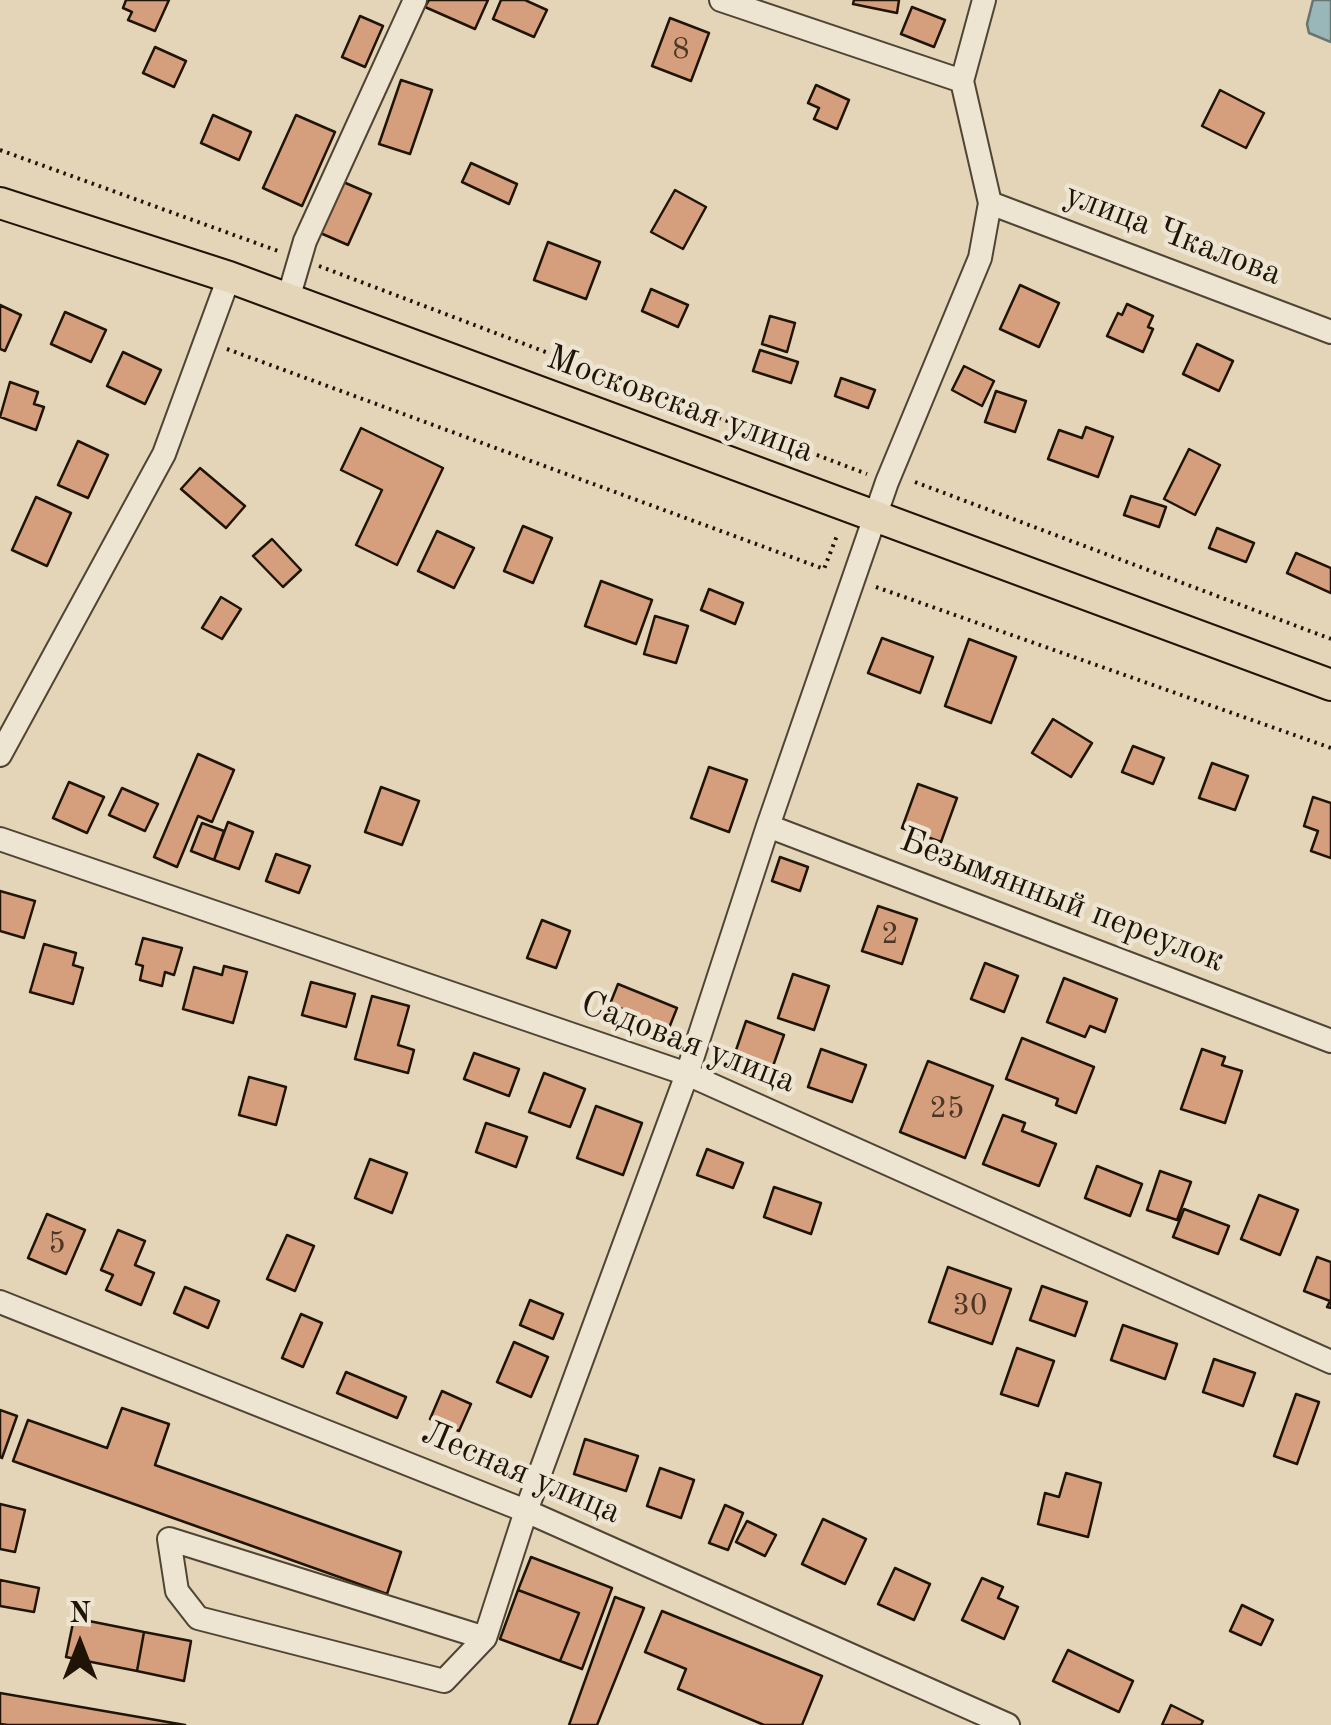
<!DOCTYPE html>
<meta charset="utf-8">
<style>
body{margin:0}
#map{position:relative;width:1331px;height:1725px;overflow:hidden;background:#e4d5b9;font-family:"Old Standard TT",serif}
canvas{display:block}
.north{position:absolute;left:30px;top:1595px;width:100px;height:100px;-webkit-text-stroke:8px #ede4d2;paint-order:stroke;rotate:0deg;font-size:28px;font-weight:700;line-height:40px;text-align:center;color:#1f1406}
.north::after{content:'';display:block;margin:auto;width:35px;height:45px;background:#1f1406;clip-path:polygon(50% 0,100% 100%,50% 72%,0 100%)}
</style>
<div id="map">
<canvas width="1331" height="1725"></canvas>
<div class="north">N</div>
</div>
<script>
const g = document.querySelector('canvas').getContext('2d');
g.lineJoin = 'round';
function fill(path, color) { g.fillStyle = color; g.fill(path, 'evenodd'); }
function strokePath(path, color, width, dash) { g.strokeStyle = color; g.lineWidth = width; g.lineCap = dash ? 'butt' : 'round'; g.setLineDash(dash || []); g.stroke(path); }
function label(font, color, halo, rows, align = 'center') {
  g.font = font + ' "Old Standard TT",serif'; g.lineWidth = 9; g.setLineDash([]); g.textBaseline = 'middle'; g.strokeStyle = halo; g.fillStyle = color; for (const [text, x, y, turn = 0] of rows) {
    g.save(); g.translate(x, y); g.rotate((+turn || 0) * Math.PI / 180); g.textAlign = isNaN(turn) ? turn : align; if (halo) g.strokeText(text, 0, 0); g.fillText(text, 0, 0); g.restore();
  }
}
const water = new Path2D(`
 M1313,0h18v42l-22,-9 -2,-9z`);
fill(water, '#99b6b9');
strokePath(water, '#687571', 2.5);
const building = new Path2D(`
 M126,0h43l-14,31 -27,-11 4,-8 -9,-4z
 M429,0h59l-13,29 -50,-22z
 M501,0h24l22,10 -13,27 -41,-18z
 M854,0h45l-2,13 -44,-9z
 M912,7l33,13 -11,27 -33,-13z
 M360,16l23,10 -18,41 -23,-10z
 M670,18l39,15 -18,48 -39,-15z
 M155,47l31,14 -12,26 -31,-14z
 M401,80l31,10 -22,64 -31,-10z
 M816,85l33,15 -12,29 -23,-10 5,-11 -11,-5z
 M1220,90l44,23 -18,35 -44,-22z
 M213,115l38,17 -12,28 -38,-17z
 M296,115l39,17 -33,74 -39,-18z
 M471,163l46,21 -8,20 -47,-22z
 M341,181l30,13 -23,51 -30,-13z
 M675,190l31,17 -23,42 -32,-17z
 M548,242l52,20 -14,37 -52,-19z
 M1020,285l39,18 -20,44 -39,-18z
 M651,289l37,16 -10,22 -36,-16z
 M1127,304l26,12 -5,11 5,2 -10,23 -36,-16 11,-23 4,2z
 M0,305l21,10 -16,36 -5,-2z
 M65,312l41,18 -15,32 -40,-18z
 M770,316l25,7 -8,29 -25,-8z
 M1197,344l36,17 -14,30 -36,-17z
 M760,350l38,12 -7,21 -38,-12z
 M123,352l38,18 -16,34 -38,-18z
 M964,366l30,15 -12,25 -30,-16z
 M841,378l34,12 -7,18 -33,-12z
 M10,382l28,10 -4,12 10,3 -8,23 -36,-13z
 M996,391l30,10 -11,31 -30,-10z
 M1086,427l27,10 -15,40 -50,-18 11,-29 23,8z
 M361,428l82,40 -46,97 -41,-20 26,-55 -41,-20z
 M78,441l30,14 -20,43 -30,-13z
 M1189,449l31,16 -25,50 -31,-16z
 M200,468l45,38 -19,22 -45,-39z
 M1131,496l35,11 -7,20 -35,-12z
 M36,497l35,16 -24,53 -35,-16z
 M523,526l29,12 -19,45 -29,-12z
 M1217,528l37,15 -8,19 -37,-14z
 M437,531l37,17 -20,40 -36,-17z
 M272,539l29,31 -18,17 -30,-31z
 M1296,553l35,15v25l-44,-20z
 M601,581l51,19 -16,44 -51,-18z
 M709,589l34,14 -8,21 -34,-14z
 M221,597l20,12 -19,30 -20,-11z
 M655,616l33,10 -12,37 -32,-9z
 M882,638l51,19 -13,36 -52,-20z
 M969,639l47,18 -25,66 -46,-17z
 M1053,719l39,24 -21,34 -39,-24z
 M1133,746l31,12 -11,26 -31,-12z
 M198,754l36,16 -22,52 -14,-6 -21,51 -23,-10z
 M1212,763l36,13 -13,34 -36,-12z
 M709,767l38,13 -18,52 -38,-14z
 M69,782l35,15 -17,36 -34,-15z
 M918,784l39,14 -16,44 -39,-14z
 M381,787l38,14 -17,44 -37,-13z
 M122,788l36,16 -13,27 -36,-16z
 M1313,797l18,6v55l-20,-7 7,-20 -14,-5z
 M228,822l25,10 -14,37 -25,-9z
 M202,823l22,8 -10,29 -23,-9z
 M276,854l34,12 -11,27 -33,-12z
 M780,857l28,10 -8,24 -28,-10z
 M0,891l35,10 -11,37 -24,-7z
 M878,906l39,13 -15,45 -40,-13z
 M542,920l28,11 -14,37 -29,-10z
 M143,938l39,10 -8,27 -9,-3 -3,14 -22,-6 3,-14 -7,-2z
 M44,944l32,9 -3,12 10,3 -10,36 -43,-12z
 M985,963l33,13 -14,36 -33,-13z
 M224,966l23,6 -14,51 -50,-14 11,-42 28,8z
 M793,974l36,12 -15,44 -36,-12z
 M1064,978l53,21 -12,33 -15,-6 -5,11 -38,-15z
 M311,982l44,12 -9,33 -44,-12z
 M618,984l59,24 -8,20 -59,-24z
 M372,996l37,10 -11,39 16,5 -6,23 -53,-14z
 M746,1021l38,14 -12,34 -38,-13z
 M1022,1038l72,29 -18,46 -20,-8 2,-6 -52,-20z
 M821,1049l45,16 -14,37 -44,-15z
 M1202,1049l23,8 -3,8 20,6 -17,52 -44,-14z
 M474,1053l45,16 -10,27 -45,-17z
 M928,1061l65,25 -28,72 -65,-26z
 M544,1073l41,16 -15,38 -41,-15z
 M249,1077l37,10 -10,38 -37,-10z
 M596,1106l46,17 -19,52 -46,-17z
 M1003,1115l22,8 -3,8 34,13 -17,42 -56,-22z
 M486,1123l41,14 -11,30 -40,-15z
 M707,1149l36,14 -10,25 -36,-13z
 M370,1159l37,14 -15,40 -37,-15z
 M1097,1166l45,18 -12,32 -45,-18z
 M1160,1171l31,11 -14,38 -30,-10z
 M774,1187l47,16 -10,31 -47,-17z
 M1259,1195l39,15 -18,45 -39,-16z
 M1184,1209l45,17 -11,28 -45,-17z
 M47,1214l38,16 -19,44 -38,-16z
 M118,1230l27,11 -10,24 19,8 -13,32 -35,-15 7,-15 -12,-5z
 M287,1235l27,11 -19,45 -28,-12z
 M1317,1257l14,5v46l-4,-1 3,-6 -26,-10z
 M948,1267l63,22 -19,55 -63,-22z
 M1042,1286l45,16 -12,34 -45,-16z
 M185,1287l34,14 -11,27 -34,-15z
 M530,1300l33,14 -10,25 -33,-14z
 M301,1314l21,9 -19,44 -21,-9z
 M1123,1325l54,19 -12,35 -54,-19z
 M514,1342l34,15 -17,40 -34,-15z
 M1017,1348l37,13 -16,45 -37,-12z
 M1214,1359l41,14 -12,33 -40,-14z
 M346,1372l60,25 -9,21 -60,-25z
 M442,1391l29,13 -12,27 -29,-12z
 M1296,1394l23,8 -22,62 -23,-8z
 M122,1408l47,16 -14,41 246,87 -14,42 -374,-133 15,-41 79,28z
 M0,1410l17,6 -15,42 -2,-1z
 M585,1439l53,17 -12,35 -52,-17z
 M660,1468l34,12 -13,38 -34,-12z
 M1066,1473l35,10 -13,54 -50,-13 7,-31 14,4z
 M0,1504l25,6 -10,42 -15,-3z
 M725,1505l18,8 -15,37 -19,-7z
 M823,1519l43,20 -21,45 -43,-20z
 M747,1521l29,14 -11,21 -29,-14z
 M531,1557l81,31 -30,81 -22,-8 19,-48 -61,-23z
 M895,1568l35,16 -16,36 -36,-16z
 M982,1578l21,9 -5,11 20,9 -14,32 -42,-19z
 M0,1580l39,8 -5,24 -34,-6z
 M518,1590l61,23 -19,48 -60,-22z
 M615,1597l29,11 -47,117h-28z
 M1242,1605l31,15 -12,25 -31,-14z
 M662,1611l160,65 -20,49h-38l-86,-36 8,-20 -41,-17z
 M74,1618l70,14 -7,39 -71,-14z
 M144,1632l47,9 -7,40 -47,-10z
 M1068,1650l65,31 -14,31 -66,-31z
 M0,1693l185,32h-177l-8,-1z
 M1171,1705l32,16 -2,4h-39z`);
fill(building, '#d59e7c');
strokePath(building, '#1f1406', 2.5);
const minor = new Path2D(`
 M721,0l241,81
 M990,203l341,129
 M288,299l17,-58 110,-241
 M0,755l164,-301 65,-177
 M768,826l563,215
 M0,839l687,235 644,288
 M0,1302l526,209 482,214
 M485,1638l-41,43 -246,-63 -21,-27 -8,-52 316,99 41,-127 161,-437 81,-248 119,-344 93,-224 10,-55 -28,-122 22,-81`);
const major = new Path2D(`
 M0,203l229,74 1102,408`);
strokePath(minor, '#504433', 26);
strokePath(major, '#1f1406', 34);
strokePath(new Path2D(`
 M0,150l278,101
 M319,266l548,208
 M227,349l597,220 14,-36
 M915,482l416,157
 M876,587l455,161`), '#1f1406', 4, [2.5, 5]);
strokePath(minor, '#ede4d2', 22);
strokePath(major, '#e4d5b9', 30);
label('30px', '#4c3624', null, [
 ["8",681,50],
 ["2",890,935],
 ["25",947,1109],
 ["5",57,1244],
 ["30",970,1306]
]);
label('35px', '#1f1406', '#ede4d2', [
 ["улица Чкалова",1173,235,21],
 ["Московская улица",680,405,20],
 ["Безымянный переулок",1062,901,21],
 ["Садовая улица",688,1043,21],
 ["Лесная улица",521,1473,23]
]);
</script>
